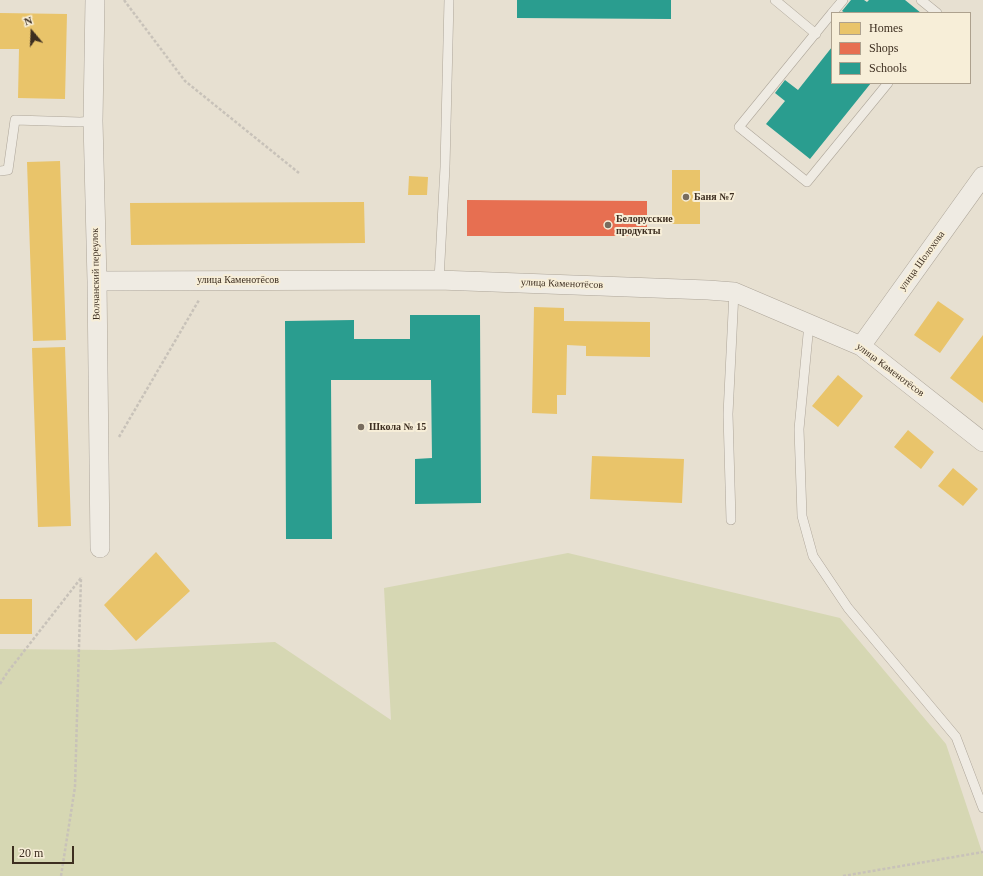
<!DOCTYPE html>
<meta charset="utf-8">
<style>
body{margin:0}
#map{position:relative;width:983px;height:876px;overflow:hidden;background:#e7e0d1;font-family:Georgia,serif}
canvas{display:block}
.legend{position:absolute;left:831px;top:12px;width:140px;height:72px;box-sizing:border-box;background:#f7eed8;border:1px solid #ada18e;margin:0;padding:5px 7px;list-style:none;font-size:12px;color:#3d2e20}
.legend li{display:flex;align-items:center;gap:8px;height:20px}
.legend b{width:20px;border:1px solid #ada18e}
.north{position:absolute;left:12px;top:12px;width:40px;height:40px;-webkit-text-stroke:3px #f7eed8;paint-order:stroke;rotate:341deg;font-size:11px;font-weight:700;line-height:16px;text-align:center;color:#3d2e20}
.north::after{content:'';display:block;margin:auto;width:14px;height:18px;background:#3d2e20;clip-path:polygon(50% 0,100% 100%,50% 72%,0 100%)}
.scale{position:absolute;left:12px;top:846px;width:62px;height:18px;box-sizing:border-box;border:2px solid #3d2e20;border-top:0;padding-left:5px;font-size:12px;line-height:14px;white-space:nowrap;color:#3d2e20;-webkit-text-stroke:3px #f7eed8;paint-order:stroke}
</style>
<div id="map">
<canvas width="983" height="876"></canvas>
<ul class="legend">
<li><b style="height:11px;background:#e9c46a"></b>Homes</li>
<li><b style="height:11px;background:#e76f51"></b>Shops</li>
<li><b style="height:11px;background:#2a9d8f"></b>Schools</li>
</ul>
<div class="north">N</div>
<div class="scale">20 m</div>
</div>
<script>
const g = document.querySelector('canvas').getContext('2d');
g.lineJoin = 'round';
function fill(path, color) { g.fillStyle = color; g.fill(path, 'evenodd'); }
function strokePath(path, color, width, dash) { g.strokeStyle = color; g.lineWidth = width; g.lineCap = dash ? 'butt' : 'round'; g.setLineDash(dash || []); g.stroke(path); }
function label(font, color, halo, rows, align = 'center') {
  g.font = font + ' Georgia,serif'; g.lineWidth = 4; g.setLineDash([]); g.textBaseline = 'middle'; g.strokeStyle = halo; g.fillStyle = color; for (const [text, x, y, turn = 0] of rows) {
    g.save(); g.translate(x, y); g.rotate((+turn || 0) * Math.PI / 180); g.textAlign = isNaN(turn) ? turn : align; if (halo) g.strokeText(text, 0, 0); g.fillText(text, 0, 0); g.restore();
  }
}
fill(new Path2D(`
 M568,553l272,65 106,126 37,111v21h-983v-227l111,1 164,-8 116,78 -7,-132z`), '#d6d7b3');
fill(new Path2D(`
 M0,13l67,1 -2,85 -47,-1 1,-49h-19z
 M60,161l6,179 -33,1 -6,-179z
 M672,170h28v54h-28z
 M409,176l19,1 -1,18h-19z
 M364,202l1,41 -234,2 -1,-42z
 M938,301l26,18 -24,34 -26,-18z
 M534,307l30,1v13l86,1v35l-64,-1v-10l-19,-1 -1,50h-9v19l-25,-1z
 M983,335v68l-33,-25z
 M65,347l6,179 -33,1 -6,-179z
 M838,375l25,21 -25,31 -26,-21z
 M908,430l26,22 -13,17 -27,-22z
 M592,456l92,3 -2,44 -92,-4z
 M953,468l25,21 -15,17 -25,-20z
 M156,552l34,39 -54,50 -32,-36z
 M0,599h32v35h-32z`), '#e9c46a');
fill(new Path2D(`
 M467,200l180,1v35h-180z`), '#e76f51');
fill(new Path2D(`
 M517,0h154v19l-154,-1z
 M851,0h13l3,2 2,-2h36l16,13h-76l-3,-2z
 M832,47v36h39l-61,76 -44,-35 19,-23 -10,-8 10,-13 13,10z
 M410,315h70l1,188 -66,1v-45l17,-1 -1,-78h-100l1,159h-46l-1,-218 69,-1v19h56z`), '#2a9d8f');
const lane = new Path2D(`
 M775,0l41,34
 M921,0l16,13
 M832,13l-93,114 68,55 81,-99
 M832,13l11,-13
 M0,171l8,-1 7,-50 65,2 13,-1
 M439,280l6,-113 4,-167
 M809,324l-10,105 3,87 11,40 35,52 108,129 27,71
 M731,520l-3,-106 6,-122`);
const street = new Path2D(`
 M95,0l-2,121 4,160 3,267
 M97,281l342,-1 269,10 26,2 127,54 122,96
 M861,346l122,-170`);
strokePath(lane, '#ada599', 10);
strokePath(street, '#ada599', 20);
strokePath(new Path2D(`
 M124,0l61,81 114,92
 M119,437l80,-137
 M0,684l7,-11 74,-95
 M61,876l14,-89 6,-210
 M843,876l140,-24`), '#c8c2b9', 2.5, [3, 2]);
strokePath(lane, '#efebe3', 9);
strokePath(street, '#efebe3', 19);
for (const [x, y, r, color] of [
 [686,197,4,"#786c5e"],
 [608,225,4,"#786c5e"],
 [361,427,4,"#786c5e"]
]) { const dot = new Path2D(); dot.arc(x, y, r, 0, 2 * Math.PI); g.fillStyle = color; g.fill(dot); strokePath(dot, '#f7eed8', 1.5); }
label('bold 10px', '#3d2e20', '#f7eed8', [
 ["Баня №7",694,197],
 ["Белорусские",616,219],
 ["продукты",616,231],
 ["Школа № 15",369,427]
], 'left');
label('10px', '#3d2e20', '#f7eed8', [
 ["улица Шолохова",922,261,-54],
 ["Волчанский переулок",96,274,-91],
 ["улица Каменотёсов",238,280],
 ["улица Каменотёсов",562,284,2],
 ["улица Каменотёсов",890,370,37]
]);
</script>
